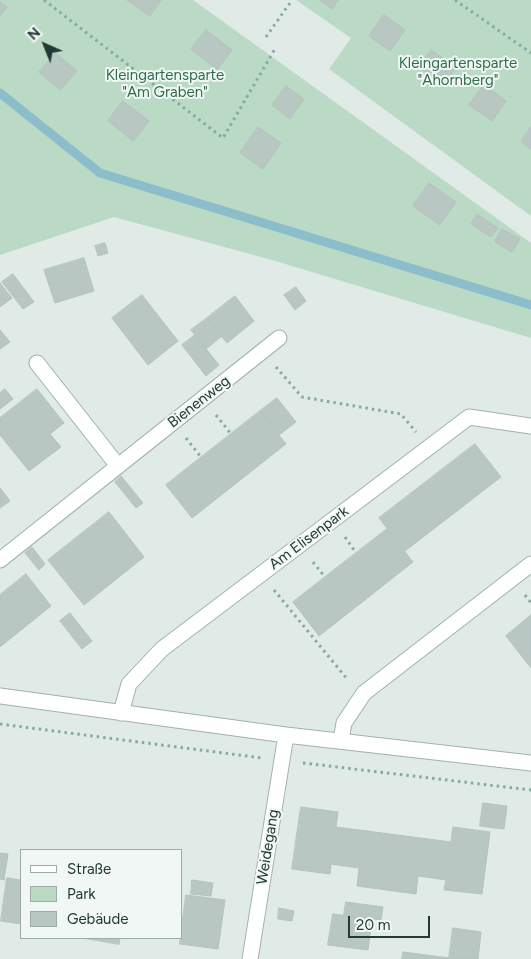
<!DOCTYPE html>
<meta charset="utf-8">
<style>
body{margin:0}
#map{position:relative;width:531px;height:959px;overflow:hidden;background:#e0eae6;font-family:Figtree,sans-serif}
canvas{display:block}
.legend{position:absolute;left:20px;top:849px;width:162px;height:90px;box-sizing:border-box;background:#f1f7f4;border:1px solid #9eaba8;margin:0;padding:6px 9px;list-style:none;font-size:15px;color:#223935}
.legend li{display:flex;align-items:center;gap:10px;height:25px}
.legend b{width:25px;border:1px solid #9eaba8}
.north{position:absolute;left:20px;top:20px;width:50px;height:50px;-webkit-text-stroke:4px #f1f7f4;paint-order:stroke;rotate:316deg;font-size:14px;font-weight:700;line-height:20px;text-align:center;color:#223935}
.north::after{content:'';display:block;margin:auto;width:18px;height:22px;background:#223935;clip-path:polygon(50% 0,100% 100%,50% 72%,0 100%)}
.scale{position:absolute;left:348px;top:916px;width:82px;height:22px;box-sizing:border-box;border:2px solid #223935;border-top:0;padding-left:6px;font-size:15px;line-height:18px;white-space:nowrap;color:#223935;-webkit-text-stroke:4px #f1f7f4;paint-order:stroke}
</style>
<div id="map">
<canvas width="531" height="959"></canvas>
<ul class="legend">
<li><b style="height:6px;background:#fff"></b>Straße</li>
<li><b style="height:14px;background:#bbdac5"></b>Park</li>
<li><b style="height:14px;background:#b9c7c3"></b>Gebäude</li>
</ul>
<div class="north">N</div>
<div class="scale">20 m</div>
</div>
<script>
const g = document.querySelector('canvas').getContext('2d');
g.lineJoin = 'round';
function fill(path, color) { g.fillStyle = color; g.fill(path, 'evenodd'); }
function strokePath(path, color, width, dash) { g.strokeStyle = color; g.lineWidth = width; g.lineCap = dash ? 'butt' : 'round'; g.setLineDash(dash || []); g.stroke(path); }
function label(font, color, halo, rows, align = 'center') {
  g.font = font + ' Figtree,sans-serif'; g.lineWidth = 4; g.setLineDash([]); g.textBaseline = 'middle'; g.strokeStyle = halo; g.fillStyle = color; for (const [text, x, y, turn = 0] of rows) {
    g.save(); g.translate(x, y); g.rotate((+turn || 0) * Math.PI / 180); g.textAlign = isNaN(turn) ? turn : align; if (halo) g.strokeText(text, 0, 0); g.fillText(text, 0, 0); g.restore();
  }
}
fill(new Path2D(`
 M0,0h193l338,243v95l-259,-78 -158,-43 -114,38z
 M296,0h235v216l-202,-147 22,-31z`), '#bbdac5');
strokePath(new Path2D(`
 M0,93l100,80 431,132`), '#8cbdcb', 9);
const building = new Path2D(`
 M127,0h34l-11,16z
 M320,0h18l-6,9z
 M0,2l7,5 -7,9z
 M384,15l21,15 -15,21 -21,-15z
 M206,30l26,20 -15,20 -26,-21z
 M431,50l25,17 -12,18 -25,-18z
 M56,53l21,18 -17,19 -21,-18z
 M484,85l22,16 -14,20 -23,-16z
 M286,86l18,13 -14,20 -18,-14z
 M123,101l26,20 -16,20 -25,-20z
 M258,127l23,16 -18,26 -23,-16z
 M531,127v22l-10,-7z
 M429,183l27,19 -16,23 -27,-19z
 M477,214l21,14 -7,9 -20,-13z
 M502,229l18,10 -8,13 -17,-10z
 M105,243l3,10 -10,3 -3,-10z
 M84,258l10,33 -39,12 -11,-33z
 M13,274l21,28 -11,7 -21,-27z
 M0,283l12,15 -12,9z
 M296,287l10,14 -11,9 -11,-15z
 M142,295l36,46 -30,24 -36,-47z
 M235,296l19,25 -27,22 -20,-25z
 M207,318l15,18 -16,13 -15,-19z
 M0,330l10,12 -10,7z
 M195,335l24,30 -13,11 -24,-31z
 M5,389l8,10 -13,10v-16z
 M37,389l27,34 -14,11 11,13 -32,24 -29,-36v-17z
 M277,398l19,24 -17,13 -19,-24z
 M260,411l26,33 -94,74 -26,-33z
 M475,444l26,33 -96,74 -26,-33z
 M121,476l22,27 -7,5 -21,-26z
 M0,488l10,13 -10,7z
 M109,512l35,45 -60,48 -36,-45z
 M387,529l26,33 -94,74 -26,-34z
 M32,547l13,17 -6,6 -14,-17z
 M26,574l25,32 -51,41v-52z
 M70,613l22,28 -10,8 -22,-28z
 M531,615v53l-25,-32z
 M483,803l24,3 -3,23 -24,-3z
 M301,807l37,5 -2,15 115,15 2,-15 37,5 -8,62 -38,-4 2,-10 -28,-4 -2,18 -59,-8 2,-18 -28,-4 -1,10 -38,-5z
 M0,853l8,1 -4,26 -4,-1z
 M7,878l14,2v44l-20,-3z
 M192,880l21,3 -2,13 -20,-2z
 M186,895l39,5 -7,49 -38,-5z
 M346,902l37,5 -2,13 -37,-5z
 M279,908l15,3 -2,10 -14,-2z
 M333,914l39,5 -4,31 -40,-5z
 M453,928l28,4 -3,27h-29z
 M83,938h37l-1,6z
 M403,952l46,6v1h-47z`);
fill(building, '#b9c7c3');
strokePath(building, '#b3c3be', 1);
const street = new Path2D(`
 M37,363l81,103
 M0,560l279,-222
 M0,696l286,39 245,28
 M121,713l8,-29 33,-35 307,-232 62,9
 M341,740l3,-17 20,-30 167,-129
 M250,959l36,-224`);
strokePath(street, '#a3b1ad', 17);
strokePath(new Path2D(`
 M44,0l179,138 53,-91
 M455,0l76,53
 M266,37l26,-37
 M276,367l26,30 99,17 15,18
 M216,415l15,19
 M186,438l15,19
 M345,537l11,16
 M313,562l12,15
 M274,590l74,90
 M525,595l6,8
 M0,724l262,34
 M303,763l228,27`), '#83aba2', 3, [2.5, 4]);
strokePath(street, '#fff', 15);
label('15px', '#306d4c', '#f1f7f4', [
 ["Kleingartensparte",458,64],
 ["\"Ahornberg\"",458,81],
 ["Kleingartensparte",165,76],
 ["\"Am Graben\"",165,93]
]);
label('15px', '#223935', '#f1f7f4', [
 ["Bienenweg",199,402,-38],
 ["Am Elisenpark",309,538,-37],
 ["Weidegang",268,847,-81]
]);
</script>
